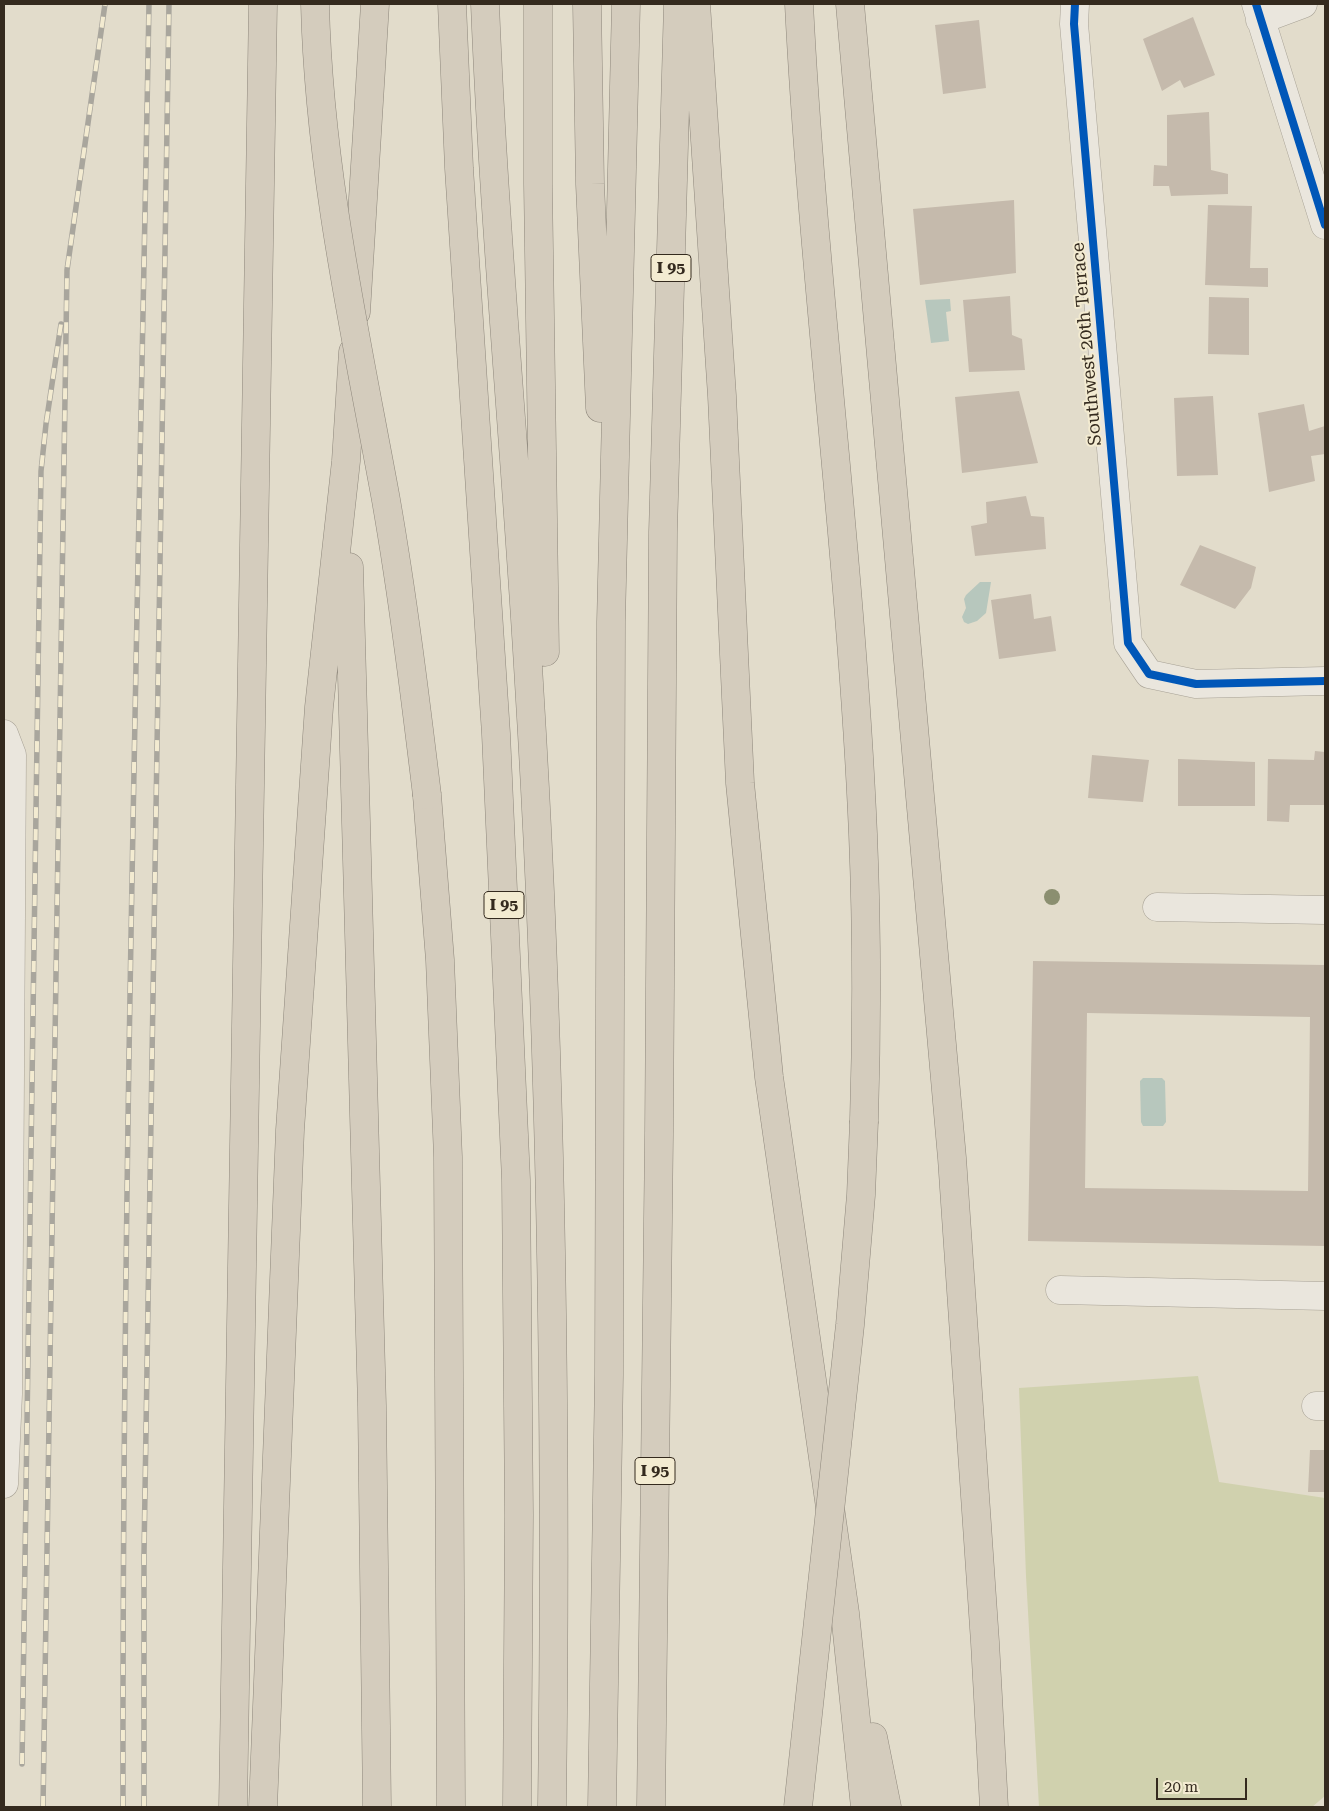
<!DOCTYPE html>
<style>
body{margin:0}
#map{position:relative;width:1329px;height:1811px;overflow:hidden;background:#e2dccb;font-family:"Roboto Serif",serif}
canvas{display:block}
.frame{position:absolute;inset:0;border:5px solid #342a1e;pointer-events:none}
.scale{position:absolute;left:1156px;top:1778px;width:91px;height:22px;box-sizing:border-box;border:2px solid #342a1e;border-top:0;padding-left:6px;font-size:15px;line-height:18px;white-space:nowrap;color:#342a1e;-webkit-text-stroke:4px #f3ebd1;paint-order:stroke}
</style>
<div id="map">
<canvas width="1329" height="1811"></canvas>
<div class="frame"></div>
<div class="scale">20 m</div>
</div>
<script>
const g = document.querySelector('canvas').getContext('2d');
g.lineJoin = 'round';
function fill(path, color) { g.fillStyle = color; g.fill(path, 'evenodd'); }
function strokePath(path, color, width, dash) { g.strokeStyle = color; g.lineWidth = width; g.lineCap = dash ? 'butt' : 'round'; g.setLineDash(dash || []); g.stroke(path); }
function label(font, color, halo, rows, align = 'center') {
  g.font = font + ' "Roboto Serif",serif'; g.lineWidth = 4; g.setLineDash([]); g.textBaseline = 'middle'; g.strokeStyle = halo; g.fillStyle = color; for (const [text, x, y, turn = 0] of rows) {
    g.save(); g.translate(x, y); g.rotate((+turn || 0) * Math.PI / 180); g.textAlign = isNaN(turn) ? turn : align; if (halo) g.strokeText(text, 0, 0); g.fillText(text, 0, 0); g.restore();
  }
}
fill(new Path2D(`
 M1198,1376l21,106 106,16v298l-13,11h-273l-13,-231 -7,-188z`), '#d0d1ae');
fill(new Path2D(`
 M950,299l1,12 -5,1 3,29 -18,2 -6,-43z
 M980,582h11l-5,31 -9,8 -9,3 -4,-2 -2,-5 4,-9 -2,-9 2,-4z
 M1143,1078h19l3,3 1,41 -3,4h-20l-2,-4 -1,-41z`), '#b7c7bd');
fill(new Path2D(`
 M1193,17l22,58 -31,13 -4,-8 -18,11 -19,-52z
 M979,20l7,68 -43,6 -8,-69z
 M1209,112l2,58 17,4v20l-57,2 -2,-10h-16l1,-21 13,1v-51z
 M1014,200l2,73 -96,12 -7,-76z
 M1208,205l44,1 -2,62h18v19l-63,-2z
 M1010,296l2,39 10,4 3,31 -56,2 -6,-72z
 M1209,297l40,1v57l-41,-1z
 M1019,391l19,72 -76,10 -7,-76z
 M1213,396l5,79 -41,1 -3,-78z
 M1304,404l5,27 16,-5v28l-14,2 4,25 -46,11 -11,-79z
 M1026,496l5,20 13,1 2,32 -71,7 -4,-30 16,-3 -1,-21z
 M1200,545l56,22 -5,21 -16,21 -55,-24z
 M1031,594l3,25 17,-3 5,35 -57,8 -8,-59z
 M1315,751l10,1v53h-35l-1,17 -22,-1 1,-62 46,1z
 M1092,755l57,5 -6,42 -55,-4z
 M1178,759l77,3v44h-77z
 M1033,961l292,4v281l-297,-5zM1087,1013l223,4 -2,174 -223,-3z
 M1310,1450h15v42h-17z`), '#c5baac');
const minor = new Path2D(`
 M1075,4l-1,20 54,619 21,31 47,10 129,-3
 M1256,4l69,221
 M1260,20l43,-16
 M4,734l8,21 -4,639 -4,90
 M1157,907l168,3
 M1060,1290l265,6
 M1316,1406h9`);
const highway = new Path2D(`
 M452,4l7,164 37,566 20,446 3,335 -2,292
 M485,4c9,226 31,452 44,679 23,374 28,749 23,1124
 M538,4v180l7,468
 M587,4l3,180 10,224
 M696,4l26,392 18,387 29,294 76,536 20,194
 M799,4c14,277 52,553 64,830 4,96 4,192 1,287
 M850,4l102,1154 33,484 9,165
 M356,312l19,-308
 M349,567l23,839 5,401
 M427,795l13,165 8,197 3,650
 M873,1737l14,70
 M233,1807l30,-1803
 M263,1807l27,-677 29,-423 27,-246 7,-109
 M602,1807l7,-432 2,-753 15,-618
 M651,1807l8,-672 4,-603 15,-528`);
strokePath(minor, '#a7a195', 29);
strokePath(highway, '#8d867b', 29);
strokePath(minor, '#eae6dd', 28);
strokePath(highway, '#d4ccbd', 28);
const rail = new Path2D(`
 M22,1764l19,-1293 5,-47 15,-100
 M43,1807l24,-1537 38,-266
 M123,1807c-1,-601 15,-1202 26,-1803
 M144,1807v-253l25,-1550`);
strokePath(rail, '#a9a69d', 5.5);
strokePath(rail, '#f3ebd1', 4, [11]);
const highwayBridge = new Path2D(`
 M315,4c4,167 41,332 71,496 17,98 29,196 41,295
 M798,1807l52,-482 11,-130 3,-74`);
strokePath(highwayBridge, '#8d867b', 29, []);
strokePath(highwayBridge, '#d4ccbd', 28);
strokePath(new Path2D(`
 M1075,4l-1,20 54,619 21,31 47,10 129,-3
 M1256,4l69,221`), '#0057b8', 8);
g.fillStyle = '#8b8f70';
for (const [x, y] of [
 [1052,897]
]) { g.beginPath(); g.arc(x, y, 8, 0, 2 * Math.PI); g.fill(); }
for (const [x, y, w] of [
 [671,268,40],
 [504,905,40],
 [655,1471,40]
]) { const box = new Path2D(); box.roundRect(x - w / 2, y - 13.5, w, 27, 4); g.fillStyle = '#f3ebd1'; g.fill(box); strokePath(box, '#342a1e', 1); }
label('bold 16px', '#342a1e', null, [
 ["I 95",671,268],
 ["I 95",504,905],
 ["I 95",655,1471]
]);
label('18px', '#342a1e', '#f3ebd1', [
 ["Southwest 20th Terrace",1087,344,-95]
]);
</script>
